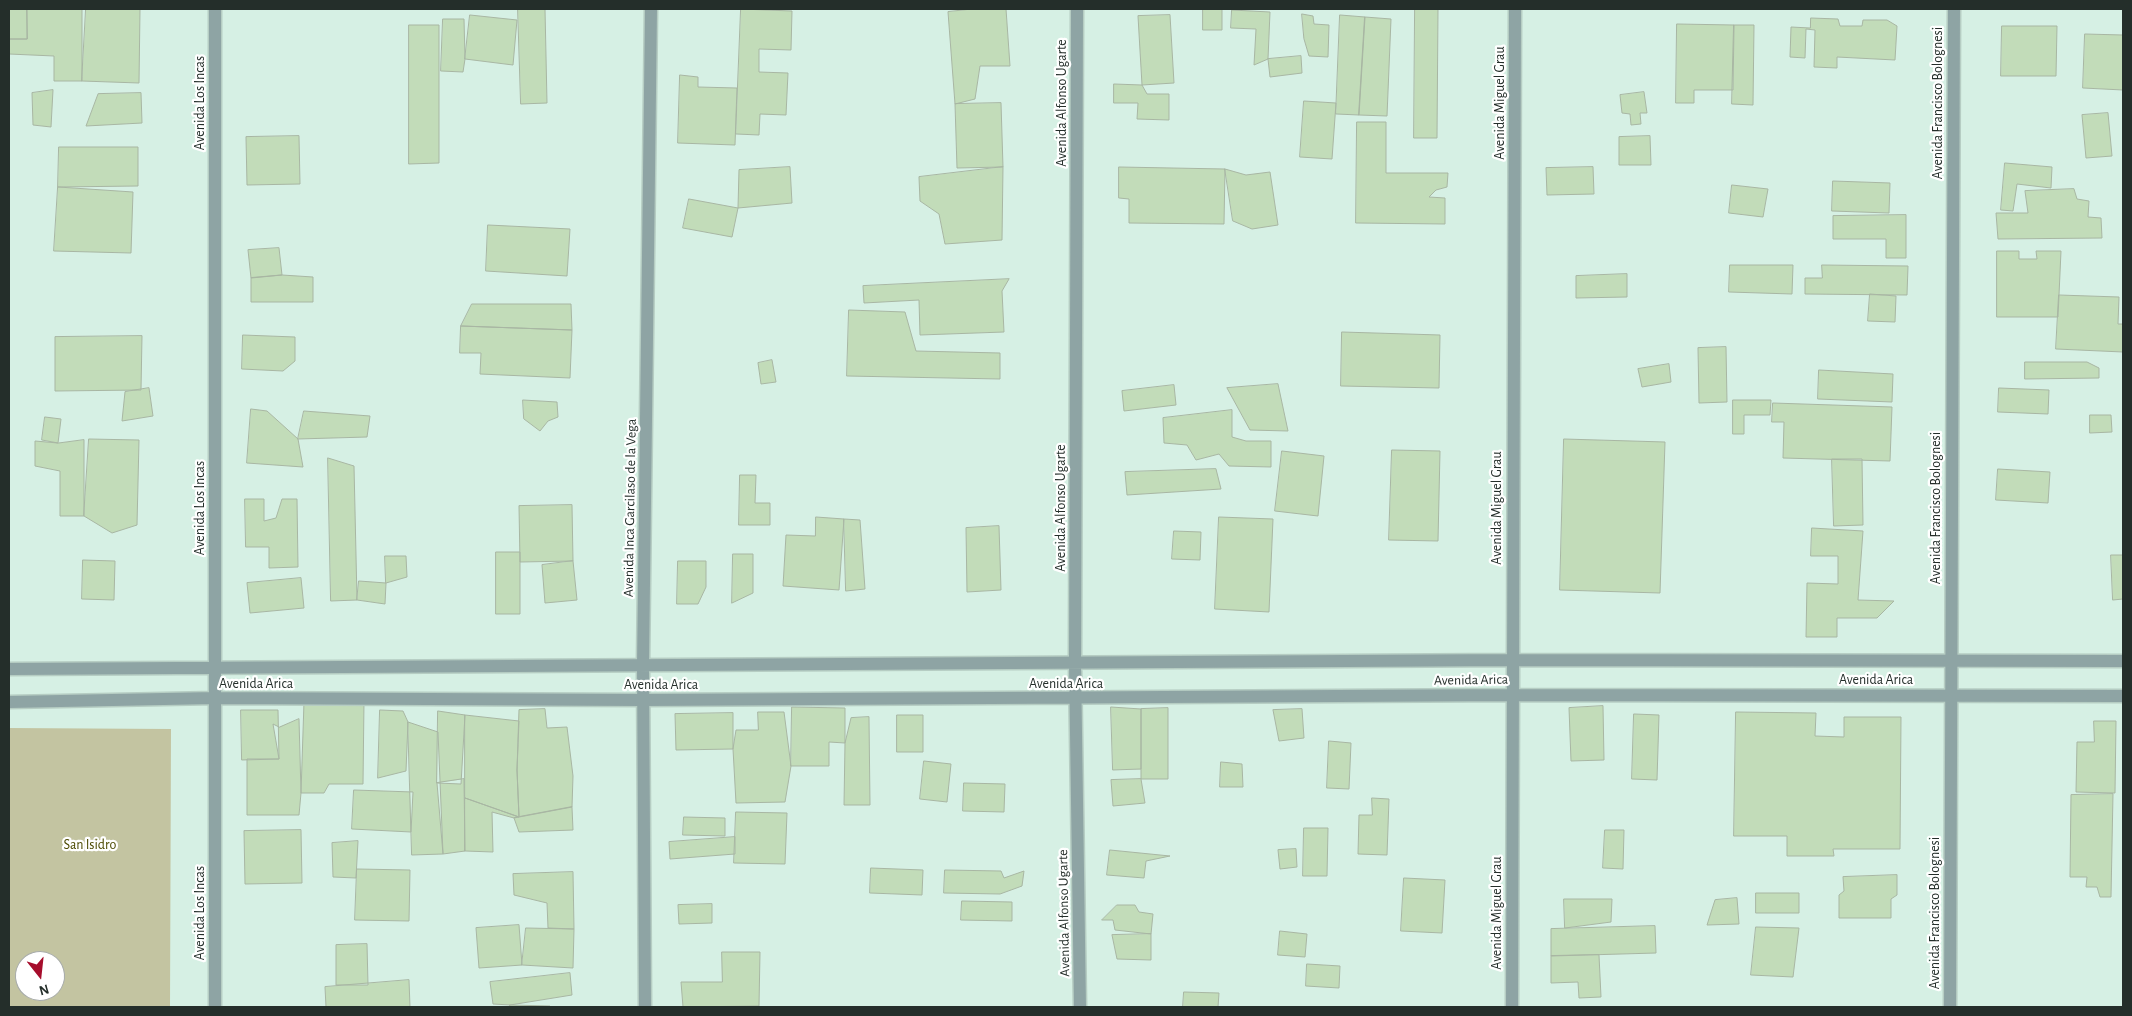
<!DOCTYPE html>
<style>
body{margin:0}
#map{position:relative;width:2132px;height:1016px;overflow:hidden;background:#d6f0e4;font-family:"Alegreya Sans",sans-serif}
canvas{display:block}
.frame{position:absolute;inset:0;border:10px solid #242e2a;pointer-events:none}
.north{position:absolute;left:15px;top:951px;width:50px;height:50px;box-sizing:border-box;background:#fff;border:1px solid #a7abaa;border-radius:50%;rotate:164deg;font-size:14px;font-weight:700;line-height:20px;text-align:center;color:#242e2a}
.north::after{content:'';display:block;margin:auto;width:18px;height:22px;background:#a60d2c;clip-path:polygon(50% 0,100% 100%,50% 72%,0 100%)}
</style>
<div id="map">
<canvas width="2132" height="1016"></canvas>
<div class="frame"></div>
<div class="north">N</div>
</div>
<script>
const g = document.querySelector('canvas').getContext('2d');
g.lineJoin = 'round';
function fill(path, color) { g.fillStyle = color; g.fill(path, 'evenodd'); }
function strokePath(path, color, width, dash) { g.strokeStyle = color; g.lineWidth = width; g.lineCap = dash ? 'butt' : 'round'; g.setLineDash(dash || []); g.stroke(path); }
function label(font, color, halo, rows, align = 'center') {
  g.font = font + ' "Alegreya Sans",sans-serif'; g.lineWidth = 4.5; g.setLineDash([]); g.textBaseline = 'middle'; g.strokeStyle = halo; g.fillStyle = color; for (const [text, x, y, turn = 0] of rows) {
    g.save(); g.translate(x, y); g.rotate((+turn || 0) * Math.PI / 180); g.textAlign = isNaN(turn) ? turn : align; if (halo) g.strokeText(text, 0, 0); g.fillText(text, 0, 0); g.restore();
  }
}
fill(new Path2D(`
 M9,728l162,1 -1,278h-161zM25,961h30v30h-30z`), '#c3c4a1');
const building = new Path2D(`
 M9,9h18v30h-18z
 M27,9h55v72h-28v-25l-45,-2v-15h18z
 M86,9h54l-1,74 -57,-2z
 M518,9h27l2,94 -26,1z
 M741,9l51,2 -1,39 -32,-1v23l29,1 -2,42 -26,-1 -1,21 -23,-1z
 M972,9h34l4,57h-30l-5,33 -20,5 -7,-92z
 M1203,9h19v21h-19z
 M1415,9h23l-1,129h-23z
 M1232,10l38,2 -2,47 -14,6 2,-36 -25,-1z
 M1302,14l11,2 1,8 15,1 -1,32 -19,-1 -5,-17z
 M470,15l47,5 -4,45 -48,-6z
 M1170,15l4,68 -32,2 -4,-69z
 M1340,15l25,2 -6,98 -23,-1z
 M1365,17l26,2 -4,97 -28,-1z
 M1811,18l27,1 2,7h22l1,-6h24l10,6 -2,34 -58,-3v11l-23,-1 1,-37 -9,-1 -1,29 -15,-1 1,-30 19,1z
 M443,19h21l1,40 -2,13 -22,-1z
 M1677,24l57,1 -1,65h-39v13h-18z
 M409,25h30v138l-30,1z
 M1734,25h20l-1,80 -21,-1z
 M2002,26h55l-1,50h-55z
 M2085,34l38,1v55l-40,-2z
 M1301,56l1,17 -32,4 -2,-18z
 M680,75l18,2v10l39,1 -2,57 -57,-2z
 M1114,84l28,1 5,9h22v26l-32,-1 1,-16h-24z
 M53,90l-2,37 -18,-2 -1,-32z
 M1644,92l3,21h-7l1,11 -10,1 -1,-11 -8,-1 -2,-18z
 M141,93l1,30 -56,3 12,-32z
 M1304,101l32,2 -4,56 -32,-2z
 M1001,103l2,64 -46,1 -2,-64z
 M2108,113l4,43 -26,2 -4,-43z
 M1357,122h29v51h62l-1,14 -11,3 -7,7 16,1v26l-89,-1z
 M299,136l1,48 -53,1 -1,-48z
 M1650,136l1,29h-32v-28z
 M59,147h79v39l-80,1z
 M2005,163l47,4 -1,21 -34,-4 -4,27 -12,-1z
 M790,167l2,36 -54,5 1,-38z
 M1003,167l-1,73 -57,4 -6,-30 -19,-13 -1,-24z
 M1119,167l106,2 -1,55 -95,-1v-24l-10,-1z
 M1593,167l1,27 -47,1 -1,-27z
 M1225,169l21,6 24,-3 8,53 -26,4 -19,-8z
 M1833,181l57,2 -1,30 -57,-2z
 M1732,185l36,4 -5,28 -34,-4z
 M58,187l75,5 -2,61 -77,-2z
 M2074,189l3,10 12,2 -1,16 13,1 1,20 -104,1 -2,-26h32l-3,-22z
 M689,199l49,9 -6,29 -49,-9z
 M1906,215v43h-20v-19h-53v-23z
 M488,225l82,4 -3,47 -81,-5z
 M279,248l3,27 -31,3 -3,-28z
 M1997,251h22v8h18l-1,-8h25l-3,66h-61z
 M1730,265h63l-1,29 -63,-2z
 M1822,265l86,1 -1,29 -102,-1v-16h17z
 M1627,274v23l-51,1v-22z
 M282,275l31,2v25h-62v-24z
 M1009,279l-7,12 2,41 -84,3 -1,-35 -55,3 -1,-17z
 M1870,294l26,2 -1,26 -27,-1z
 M2059,295l60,2 -1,27h5v28l-67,-3z
 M472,304h99l1,26 -111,-4z
 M849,310l56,2 11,39 84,2v26l-153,-3z
 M461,326l111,4 -2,48 -90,-4 1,-21h-21z
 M1342,332l98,3 -1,53 -98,-2z
 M243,335l52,2v24l-12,10 -41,-2z
 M142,336l-1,54 -86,1v-54z
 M1726,347l1,55 -28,1 -1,-55z
 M772,360l4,22 -15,2 -3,-21z
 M2025,362h62l12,6v10l-74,1z
 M1669,364l2,18 -29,5 -4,-18z
 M1819,370l74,4 -1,28 -74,-3z
 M1278,384l10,47 -38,-1 -23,-42z
 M1174,385l2,20 -52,6 -2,-20z
 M149,388l4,28 -31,5 3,-29z
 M1999,388l50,2 -1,24 -50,-2z
 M523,400l34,2 1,15 -10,4 -8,10 -16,-12z
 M1733,400h38l-1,15h-26v19h-11z
 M1773,403l119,4 -2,54 -107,-3 1,-36h-12z
 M251,409l16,2 31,28 5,28 -56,-4z
 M1232,410v27l14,4h25v26l-42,-1 -10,-12 -23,6 -9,-15 -23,-2 -1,-25z
 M304,411l66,5 -3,21 -69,2z
 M2090,415h21l1,17 -22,1z
 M45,417l16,2 -3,24 -16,-3z
 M89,439l50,1 -2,85 -25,8 -28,-17z
 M1564,439l101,3 -5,151 -100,-3z
 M84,440v76h-24v-45l-25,-5v-25l23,2z
 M1392,450l48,1 -2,90 -49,-1z
 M1282,451l42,5 -6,60 -43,-5z
 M328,458l26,8 3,134 -26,1z
 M1832,459h30l1,66 -29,1z
 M1216,469l5,20 -94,6 -2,-23z
 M1998,469l52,3 -2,31 -52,-3z
 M740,475h16l-1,28h15v22h-31z
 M245,499h19v22l12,-3 6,-19h15l1,68 -29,1v-21h-23z
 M572,505l1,56 -53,1 -1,-56z
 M816,517l28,2 -5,71 -56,-4 3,-51 29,1z
 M1219,517l54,2 -4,93 -54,-3z
 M844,519l16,1 5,69 -19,2z
 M999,526l2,64 -34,2 -1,-64z
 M1812,528l51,3 -5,69 36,1 -17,17h-40v19h-31l1,-54 31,1v-28h-27z
 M1174,531l27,1 -1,28 -28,-1z
 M496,552h24v62h-24z
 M733,554h20v39l-21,10z
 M2111,555h12v44l-10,1z
 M385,556h21l1,21 -21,6z
 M83,560l32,1 -1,39 -32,-1z
 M573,561l4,39 -32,3 -3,-38z
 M678,561h28v26l-8,17h-21z
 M301,578l3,30 -54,5 -3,-30z
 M359,581l27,2 -1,21 -28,-4z
 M364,701l-1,83h-34l-5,9h-23l3,-91z
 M1603,706l1,54 -33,1 -2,-53z
 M792,707l53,1v35l-16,-1v24h-38z
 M1111,707l30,2v60l-28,1z
 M1168,708v71h-27v-70z
 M545,709l2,19 20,-1 6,49 -1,31 -53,10 -2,-47 2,-60z
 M1302,709l2,29 -25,3 -6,-31z
 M241,710h37l1,49 -37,1z
 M380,710l23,1 5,11 -2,49 -28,7z
 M438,711l27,4 -4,69 -24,-1z
 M758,712h26l7,54 -6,36 -49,1 -3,-54 3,-19h22z
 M1736,712l80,1 -1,23 29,1v-20h57l-1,132h-67l1,7h-47v-20h-53z
 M733,713v36l-57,1 -1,-36z
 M1634,714l25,1 -2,65 -25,-1z
 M465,715l54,6 -2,49 2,47 -54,-19z
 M897,715h26v37h-26z
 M869,717l1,88h-26l1,-62 6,-25z
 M299,719l2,74 -2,22h-52v-56h32l-6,-35 6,3z
 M2094,721h22l-1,72 -39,-1 1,-50h17z
 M408,722l30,10 5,122 -31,1z
 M1329,741l22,2 -2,46 -22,-1z
 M924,761l27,3 -4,38 -27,-3z
 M1221,762l21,2 1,23h-23z
 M464,779l1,72 -22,3 -6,-71z
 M1141,779l4,24 -32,3 -2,-26z
 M964,783l41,1 -1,28 -41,-1z
 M354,790l59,2 -2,40 -59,-3z
 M2113,794l-2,103h-11l-3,-10h-11l1,-10h-17l1,-82z
 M465,798l54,19 -5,1 -22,-6 1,40 -28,-1z
 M1372,798l17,1 -2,56 -29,-1 1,-39h13z
 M572,807l1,23 -54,2 -5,-14z
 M736,812l51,1 -2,51 -51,-1z
 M684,817l41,1v18l-42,-1z
 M1304,828h24l-1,48h-24z
 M301,830l1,53 -57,1 -1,-53z
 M1605,830h19l-1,39 -20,-1z
 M735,837v17l-65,5 -1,-17z
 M358,841l-2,37 -23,-1 -1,-34z
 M1296,849l1,18 -17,2 -2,-19z
 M1110,850l60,6 -24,5 -2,17 -37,-3z
 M871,868l52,2 -1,25 -52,-2z
 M357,869l53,1 -1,51 -54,-1z
 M945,870l56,1 3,7 20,-7 -2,15 -22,8 -56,-1z
 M573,872l1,57 -26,-1 -1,-25 -33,-8 -1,-21z
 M1897,875v20l-6,4v19h-52v-23l5,-4 -1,-14z
 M1404,878l41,2 -3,53 -41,-2z
 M1756,893h43v20h-43z
 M1737,898l2,26 -32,1 8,-25z
 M1564,899h48l-1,23 -46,6z
 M962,901l50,1v19l-51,-1z
 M712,904v19l-33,1 -1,-19z
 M1117,905h18l4,7 14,2 -2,20 -36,-4 -2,-10h-11z
 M519,925l3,40 -43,3 -3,-40z
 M1655,926l1,27 -105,3v-27z
 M1756,927l43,1 -6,49 -42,-2z
 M526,928l48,1 -1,39 -51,-3z
 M1280,931l27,3 -2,23 -27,-2z
 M1151,934v26l-34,-1 -5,-24z
 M367,944l1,41h-32v-40z
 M722,952h38l-1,54 -76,1 -2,-25h41z
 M1599,955l2,42 -22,1 -1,-16 -27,1v-27z
 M1307,964l33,2 -1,22 -33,-2z
 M570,973l2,22 -62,10 -17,-1 -3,-22z
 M409,980l1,27h-84l-1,-20z
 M1184,992l35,1 -1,14h-35z
 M510,1005l40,1v1h-40z`);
fill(building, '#c2dcb9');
strokePath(building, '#a8b6a3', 1);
const minor = new Path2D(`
 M1077,9l-2,655 5,343
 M9,669l1503,-9 611,1
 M9,702l206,-4 428,2 869,-5 611,1
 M215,1007v-998
 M645,1007l-2,-342 8,-656
 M1512,1007l3,-998
 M1950,1007l4,-998`);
strokePath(minor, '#b6cdc3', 15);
strokePath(minor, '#8ea4a4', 12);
label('14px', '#242e2a', '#fff', [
 ["Avenida Los Incas",200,103,-90],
 ["Avenida Alfonso Ugarte",1062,103,-90],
 ["Avenida Miguel Grau",1500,103,-90],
 ["Avenida Francisco Bolognesi",1938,103,-90],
 ["Avenida Los Incas",200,508,-90],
 ["Avenida Inca Garcilaso de la Vega",630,508,-89],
 ["Avenida Alfonso Ugarte",1061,508,-90],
 ["Avenida Miguel Grau",1497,508,-90],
 ["Avenida Francisco Bolognesi",1936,508,-90],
 ["Avenida Arica",1471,680,-1],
 ["Avenida Arica",1876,680],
 ["Avenida Arica",256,684],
 ["Avenida Arica",1066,684],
 ["Avenida Arica",661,685],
 ["Avenida Los Incas",200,913,-90],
 ["Avenida Alfonso Ugarte",1064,913,-91],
 ["Avenida Miguel Grau",1497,913,-90],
 ["Avenida Francisco Bolognesi",1935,913,-90]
]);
label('14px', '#4c4a01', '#fff', [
 ["San Isidro",90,845]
]);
</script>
